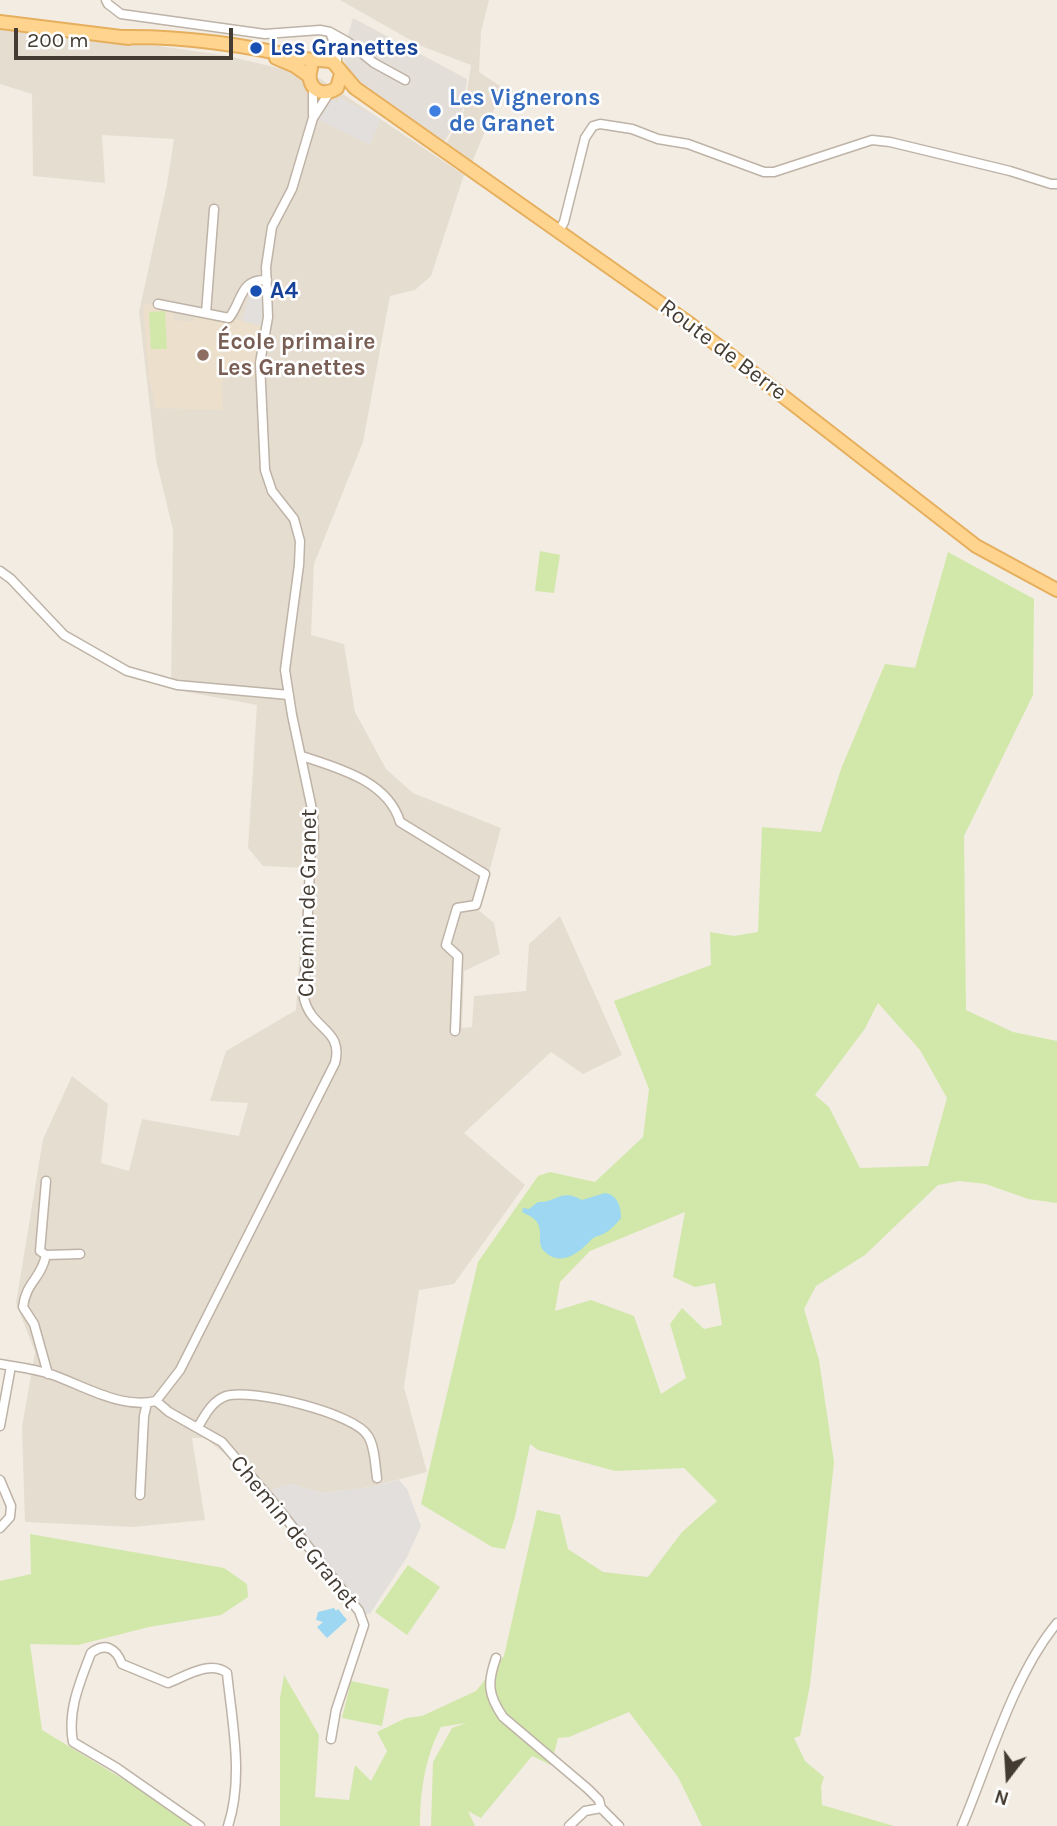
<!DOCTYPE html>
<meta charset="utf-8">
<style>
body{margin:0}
#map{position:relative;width:1057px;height:1826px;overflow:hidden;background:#f2ece3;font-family:Karla,sans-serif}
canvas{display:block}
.north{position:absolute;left:973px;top:1742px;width:70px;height:70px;-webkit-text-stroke:5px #fff;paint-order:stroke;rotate:197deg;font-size:19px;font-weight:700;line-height:28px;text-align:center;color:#443c33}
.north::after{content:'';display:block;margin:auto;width:24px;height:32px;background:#443c33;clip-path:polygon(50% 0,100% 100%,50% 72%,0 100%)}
.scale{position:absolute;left:14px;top:28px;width:219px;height:32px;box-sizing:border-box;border:4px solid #443c33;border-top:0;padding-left:9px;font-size:21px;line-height:24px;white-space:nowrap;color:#443c33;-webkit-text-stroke:5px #fff;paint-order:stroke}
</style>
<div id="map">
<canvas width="1057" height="1826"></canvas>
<div class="north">N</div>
<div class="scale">200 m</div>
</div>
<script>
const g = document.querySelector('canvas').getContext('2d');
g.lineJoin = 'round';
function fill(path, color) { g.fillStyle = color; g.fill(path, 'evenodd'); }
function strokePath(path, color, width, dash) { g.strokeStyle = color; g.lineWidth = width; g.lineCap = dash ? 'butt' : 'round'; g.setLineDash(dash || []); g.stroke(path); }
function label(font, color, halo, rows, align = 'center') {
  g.font = font + ' Karla,sans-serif'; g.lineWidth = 5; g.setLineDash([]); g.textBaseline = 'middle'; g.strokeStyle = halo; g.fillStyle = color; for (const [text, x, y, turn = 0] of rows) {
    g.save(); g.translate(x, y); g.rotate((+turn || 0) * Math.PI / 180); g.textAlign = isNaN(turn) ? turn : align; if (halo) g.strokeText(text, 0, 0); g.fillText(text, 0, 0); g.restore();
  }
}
fill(new Path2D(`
 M340,0h149l-8,32 -2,40 24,16 -32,77 -26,-19 19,-35 7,-46 -50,-19z
 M0,23l228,33 91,22 145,97 -33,101 -16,14 -25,6 -27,146 -49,122 -3,71 33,9 11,68 31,57 27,24 88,35 -14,52 -11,28 18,15 6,31 -36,17 -2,57 10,-1 2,-31 52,-5 3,-47 31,-28 62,139 -39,19 -32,-22 -87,81 61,52 -71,99 -35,6 -15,97 23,85 -56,15 -49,6 -31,-9 -21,6 -65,-52h-13l13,82 -72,7 -108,-5 -3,-95 13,-75 -19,-49 27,-164 29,-63 36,28 -7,59 28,8 13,-52 97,17 9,-33 -38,-2 16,-50 70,-41 9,-142 -42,-2 -15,-18 9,-143 -86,-16 2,-159 -17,-70 -17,-148 28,-128 7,-45 -72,-4 3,48 -72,-7 -1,-82 -32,-10z`), '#e6ddd1');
fill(new Path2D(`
 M353,18l114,61 -4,31 -20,34 -91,-64 -10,-25z`), '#e4ded8');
fill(new Path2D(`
 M143,304l25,3 6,4v9l20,2v-7h2l43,5 26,7 -9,50 -34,-3 1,36 -67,-2 -7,-29z`), '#ece0cc');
fill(new Path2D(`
 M165,311l2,38h-16l-2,-37z
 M540,551l20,4 -6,38 -19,-2z
 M948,552l86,47 -1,96 -69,141 2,174 47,22 44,9v162l-29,-4 -42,-15 -27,-3 -21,4 -73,70 -49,31 -12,23 15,51 15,102 -24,223 -10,51 -6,2 11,23 19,16 -3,10 1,18 72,21h-192l-24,-49 -49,-65 -60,25 -11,1 -7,27 -19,-9 -51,62 -13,-7 7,15h-44l2,-64 19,-34 14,-5 -25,4c-16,30 -21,65 -21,99h-140v-128l4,-23 35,60 -4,62 34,3 6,-35 16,16 16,-30 -10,-19 29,-14 16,-2 54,-25 28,-35 33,-146 23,5 8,34 35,23 45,5 34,-45 35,-31 -33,-33 -69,3 -77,-21 -8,-6 -15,73 -10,32 -13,-2 -71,-43 57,-242 60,-86 12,-4 45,10 48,-45 6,-48 -35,-88 97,-36 -1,-33 24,4 24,-4 4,-105 59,5 20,-63 44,-105 30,4zM878,1003l42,47 27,48 -19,68 -68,2 -31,-61 -14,-12 49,-65zM685,1212l-12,65 22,10 20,-4 7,42 -18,4 -22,-21 -12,16 16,54 -25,16 -27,-78 -43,-16 -36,11 5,-29 30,-31z
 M30,1534l194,34 23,16 1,13 -27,18 -72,12 -71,18 -48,-1 12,86 137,83 13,13h-192v-245l31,-7z
 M408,1565l32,22 -33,48 -32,-23z
 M351,1681l38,8 -7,37 -40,-8z`), '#d2e8aa');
fill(new Path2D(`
 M340,98l41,21 -11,26 -51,-25 13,-20 5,2z
 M265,293l-2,33 -21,-5 8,-27z
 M399,1480l8,9 14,37 -14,31 -37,57h-16l-84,-124 21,-6 31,9 49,-6z`), '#e2dfdc');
fill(new Path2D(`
 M605,1193c13,2 16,14 16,25 -5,6 -9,11 -16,15 -4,3 -11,3 -14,7 -11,12 -30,28 -47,11 -8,-8 0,-21 -8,-30 -4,-5 -9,-6 -14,-9l1,-4 6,1 9,-7c19,1 22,-14 44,-2z
 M334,1608l2,3 2,-2 9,11 -20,18 -10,-11 6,-5 -7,-2 2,-8z`), '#9dd7f1');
const street = new Path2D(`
 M106,0l2,4 13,10 144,20 55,-4 10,2 7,19v14
 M330,32l18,10 26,21 31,17
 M313,88v27
 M559,231l5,-9 21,-84 8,-12 7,-2 32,5 26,10 30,5 76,28h10l98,-32 18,2 120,29 41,13h6
 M158,304l71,14c13,-16 11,-40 38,-38
 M206,313l8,-104
 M0,571l11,8 53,56 63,36 50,14 112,10
 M302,756c36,12 86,25 98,66l85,52 -9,31 -19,3 -11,37 12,11 -3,75
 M46,1181l-6,70 6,4
 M0,1364c18,3 36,5 53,11 33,12 68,34 103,26l24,-31 155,-307c9,-34 -24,-33 -31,-65l7,-153 3,-7 -1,-24 -21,-99 -7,-45 14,-105 1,-24 -6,-22 -22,-28 -7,-21 -5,-107 8,-46 -2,-50 6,-40 20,-38 21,-71 16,-25
 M48,1374l-14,-50 -11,-17c3,-25 18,-28 23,-52l34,-1
 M156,1401l13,11 53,30 47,55 90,114 5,14 -28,85 -5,29
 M0,1426l11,-60
 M198,1427c7,-12 14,-26 28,-31 25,-8 129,17 142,40 7,11 7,29 9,42
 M0,1480l11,26 -1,11 -10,11
 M140,1495l4,-79 3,-13
 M496,1658c-9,25 -8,37 7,59l85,72 11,11 2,8 18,18
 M200,1826l-83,-58 -44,-26c-6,-31 7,-60 18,-89 14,-11 25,-5 31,11l46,19c18,-7 42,-23 59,-10 5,49 17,105 1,153
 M569,1826l16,-15 16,-3
 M962,1826c27,-64 51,-150 95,-203`);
const primary = new Path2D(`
 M0,22l129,16
 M122,37c62,-1 124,8 184,22 9,2 18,0 27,3l22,26 335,236 286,222 81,44
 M276,58l19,8 14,10
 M311,68c-6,19 10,31 26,20l4,-14`);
strokePath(street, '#beb3a6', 11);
strokePath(primary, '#e6af5d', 16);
strokePath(street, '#fff', 8);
strokePath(primary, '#ffd48f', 12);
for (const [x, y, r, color] of [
 [256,48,7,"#1a4fb4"],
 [435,111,7,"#3f7fe0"],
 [256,291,7,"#1a4fb4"],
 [203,355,7,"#8d6e63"]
]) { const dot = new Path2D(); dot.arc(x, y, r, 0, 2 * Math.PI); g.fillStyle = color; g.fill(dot); strokePath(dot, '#fff', 2.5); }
label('bold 23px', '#164399', '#fff', [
 ["Les Granettes",270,48],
 ["A4",270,291]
], 'left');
label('bold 23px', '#366cbe', '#fff', [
 ["Les Vignerons",449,98],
 ["de Granet",449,124]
], 'left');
label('bold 23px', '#785e54', '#fff', [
 ["École primaire",217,342],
 ["Les Granettes",217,368]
], 'left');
label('23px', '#443c33', '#fff', [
 ["Route de Berre",723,350,37],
 ["Chemin de Granet",308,903,-89],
 ["Chemin de Granet",294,1532,51]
]);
</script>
